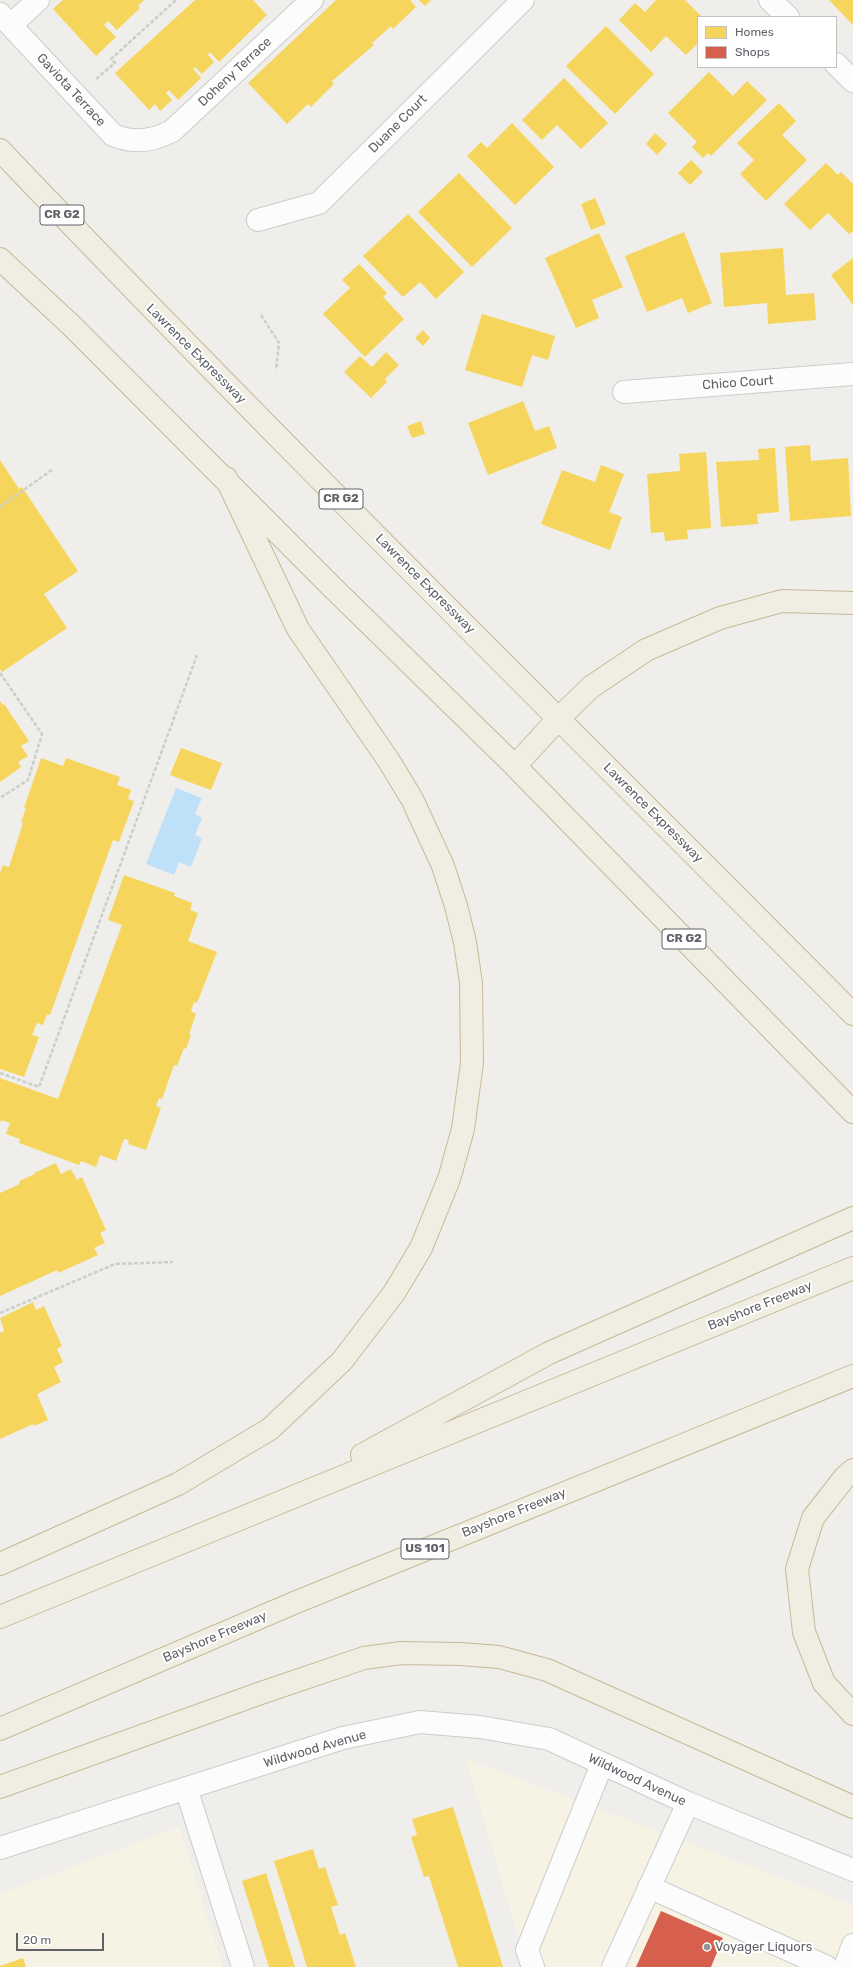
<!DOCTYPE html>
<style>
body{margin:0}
#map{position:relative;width:853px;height:1967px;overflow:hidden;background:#efeeea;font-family:Rubik,sans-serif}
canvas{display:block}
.legend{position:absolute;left:697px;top:16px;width:140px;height:52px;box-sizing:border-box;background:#fff;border:1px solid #bfc1c3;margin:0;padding:5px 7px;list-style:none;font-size:12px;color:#5f6368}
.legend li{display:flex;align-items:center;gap:8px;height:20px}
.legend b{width:20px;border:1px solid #bfc1c3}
.scale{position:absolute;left:16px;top:1933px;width:88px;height:18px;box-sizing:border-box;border:2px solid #5f6368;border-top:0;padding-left:5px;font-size:12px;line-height:14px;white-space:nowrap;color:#5f6368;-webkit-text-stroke:3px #fff;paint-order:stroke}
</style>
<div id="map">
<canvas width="853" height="1967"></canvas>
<ul class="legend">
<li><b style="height:11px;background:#f6d55c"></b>Homes</li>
<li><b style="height:11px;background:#d6604d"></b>Shops</li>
</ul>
<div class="scale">20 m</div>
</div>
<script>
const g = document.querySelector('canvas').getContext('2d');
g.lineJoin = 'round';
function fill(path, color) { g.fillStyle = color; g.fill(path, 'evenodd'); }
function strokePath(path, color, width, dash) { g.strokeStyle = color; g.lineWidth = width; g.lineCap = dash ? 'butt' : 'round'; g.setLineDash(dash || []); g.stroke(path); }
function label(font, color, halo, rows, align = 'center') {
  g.font = font + ' Rubik,sans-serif'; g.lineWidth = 4; g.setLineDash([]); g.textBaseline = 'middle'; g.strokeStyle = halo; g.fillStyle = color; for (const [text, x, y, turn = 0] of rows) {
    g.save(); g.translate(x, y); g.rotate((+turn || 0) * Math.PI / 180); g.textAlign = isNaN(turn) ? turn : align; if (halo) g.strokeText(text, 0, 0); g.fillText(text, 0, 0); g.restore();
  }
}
fill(new Path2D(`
 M466,1759l387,146v62h-326z
 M179,1827l44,140h-223v-73z`), '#f7f3e4');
fill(new Path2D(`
 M176,788l26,10 -7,16 7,4 -7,17 7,3 -11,29 -12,-5 -5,13 -28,-11z`), '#bfe0f9');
fill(new Path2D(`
 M63,0h81l-6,6 2,2 -23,22 -9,-9 -4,4 12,12 -20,19 -43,-47z
 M195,0h58l14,15 -48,47 -9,-10 -2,3 6,7 -12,12 -7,-7 -2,2 8,9 -23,22 -9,-10 -3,3 6,7 -12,11 -5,-7 -6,6 -34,-37z
 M336,0h74l6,7 -23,22 -2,-3 -19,17 2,2 -42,36 2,3 -23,23 -3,-3 -21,20 -39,-41z
 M419,0h12l-6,6z
 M656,0h29l17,17h-4v26l-12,12 -20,-19 -15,16 -32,-32 16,-17 10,9z
 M829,0h24v25z
 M606,26l48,48 -39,40 -49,-48z
 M709,72l24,24 14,-15 20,19 -56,56 -3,-3 -5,5 -11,-11 5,-5 -29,-29z
 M564,78l44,45 -27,26 -24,-24 -15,15 -20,-20z
 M779,103l17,18 -14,14 25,25 -41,41 -26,-27 14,-14 -17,-17z
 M512,123l42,44 -39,38 -48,-49 14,-14 6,6z
 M655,133l12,11 -10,11 -11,-11z
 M691,160l12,12 -13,13 -12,-12z
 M826,163l12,12 3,-3 12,12v47l-4,3 -21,-21 -18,17 -26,-26z
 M459,173l53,55 -40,39 -54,-55z
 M595,198l11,26 -15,6 -10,-26z
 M408,214l56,58 -28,27 -16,-17 -17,15 -40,-41z
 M684,232l28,71 -24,10 -6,-15 -35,14 -22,-56z
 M599,233l24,54 -31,13 7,18 -23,10 -31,-70z
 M783,248l3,47 28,-2 2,27 -48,4 -1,-21 -43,4 -4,-54z
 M853,258v47l-22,-30z
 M359,264l28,29 -4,4 21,22 -39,38 -42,-43 27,-26 -8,-8z
 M482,314l73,22 -7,24 -16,-5 -10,32 -57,-17z
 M423,330l7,8 -7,8 -8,-8z
 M386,352l13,13 -14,14 2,3 -16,16 -27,-26 16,-16 12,11z
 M523,401l12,30 14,-5 8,22 -69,27 -20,-52z
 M421,421l4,13 -13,4 -5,-12z
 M810,445l1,16 37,-3 3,58 -61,5 -5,-74z
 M775,448l4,64 -22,2 1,10 -37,3 -5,-65 43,-2 -1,-11z
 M706,452l5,76 -24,2 1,9 -23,2 -1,-9 -13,1 -4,-59 33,-3 -1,-17z
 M0,460l19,29 3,-2 56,84 -34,23 23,34 -65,44 -2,-3z
 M601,465l23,9 -15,38 13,5 -12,33 -69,-26 21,-54 33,12z
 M0,701l3,4 1,-1 25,37 -8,5 7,10 -10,6 3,5 -21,15z
 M181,748l41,15 -11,27 -41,-15z
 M41,758l22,8 3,-8 54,19 -3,8 14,5 -3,9 6,2 -15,41 -6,-2 -63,175 -3,-1 -4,11 -6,-2 -5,12 7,2 -15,40 -24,-8v-196l3,-8 6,2 14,-44 -2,-1 5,-14h-2z
 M124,875l51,18 -1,3 18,7 -2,7 8,3 -10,28 29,11 -20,51 -3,-1 -3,9 5,3 -7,20 2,1 -5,14 -2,-1 -7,18 -3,-1 -12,34 -3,-1 -3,8 5,2 -15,42 -18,-6 1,-4 -5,-1 -8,22 -16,-6 -4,12 -15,-6 -2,4 -60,-22 1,-4 -14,-5 4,-11 -9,-3 -1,3v-45l58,21 64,-174 -14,-5z
 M56,1163l5,11 10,-5 6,11 5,-3 24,53 -6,3 5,10 -11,5 4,7 -40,18 -1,-3 -57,26v-103l20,-9 -1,-3 16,-7 -1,-1z
 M33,1302l3,8 8,-4 18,40 -5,3 6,13 -9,5 7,15 -24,12 11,26 -14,6 -1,-2 -33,15v-106l4,-2 -4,-13z
 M453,1807l50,160h-45l-29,-91 -5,1 -13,-40 6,-2 -5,-16z
 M313,1849l6,20 6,-2 13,38 -7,2 9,28 5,-2 11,34h-49l-33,-106z
 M266,1873l29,94h-26l-27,-86z
 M23,1958l3,9h-26v-1z`), '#f6d55c');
fill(new Path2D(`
 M661,1911l62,27 -12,29h-75z`), '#d6604d');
const minor = new Path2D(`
 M770,0l18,17
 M0,14l113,121c21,9 40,6 59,-4l140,-131
 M11,25l27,-25
 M836,64l17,17
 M258,220l61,-17 204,-203
 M624,392l229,-18
 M186,1788l57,179
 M0,1848l343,-110 77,-16 60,5 69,12 139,64 165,67
 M649,1887l178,80
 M533,1967l-6,-17 75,-186
 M613,1967l75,-164
 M845,1967l8,-22`);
const highway = new Path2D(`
 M0,150c279,293 568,577 853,864
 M0,259l72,67 260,261 183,179 338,346
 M515,766l44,-48 32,-31 55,-37 74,-32 62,-17 71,2
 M362,1455l187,-102 304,-135
 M853,1470l-8,7 -32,41 -16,51 7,63 20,51 29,31
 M0,1564l178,-80 92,-55 72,-68 52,-68 27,-45 28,-69 14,-50 9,-66 -1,-80 -6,-41 -9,-36 -13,-40 -31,-67 -23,-38 -91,-132 -72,-151
 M0,1617l853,-349
 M0,1729l294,-126 559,-227
 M0,1787l261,-94 103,-35 37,-5 59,1 39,3 48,13 306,137`);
strokePath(minor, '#cbcccc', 24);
strokePath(highway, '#c8b996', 24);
strokePath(new Path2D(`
 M96,79l19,-16 -4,-4 65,-59
 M261,315l18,28 -3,27
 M0,507l53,-38
 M0,673l42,61 -14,46 -28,18
 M0,1073l39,14 158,-432
 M0,1313l115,-49 58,-2`), '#cacfcc', 2.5, [4, 2]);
strokePath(minor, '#fdfcfc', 22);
strokePath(highway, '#f0ede3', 22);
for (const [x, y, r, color] of [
 [707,1947,4,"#919496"]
]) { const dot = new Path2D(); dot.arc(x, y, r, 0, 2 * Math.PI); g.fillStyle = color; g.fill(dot); strokePath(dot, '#fff', 1.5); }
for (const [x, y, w] of [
 [62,215,44],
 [341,499,44],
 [684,939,44],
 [425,1549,48]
]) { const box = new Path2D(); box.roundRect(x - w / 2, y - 10, w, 20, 3); g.fillStyle = '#fff'; g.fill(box); strokePath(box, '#5f6368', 1); }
label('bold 12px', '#5f6368', null, [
 ["CR G2",62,215],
 ["CR G2",341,499],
 ["CR G2",684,939],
 ["US 101",425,1549]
]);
label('13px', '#5f6368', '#fff', [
 ["Doheny Terrace",235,72,-43],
 ["Gaviota Terrace",71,90,47],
 ["Duane Court",398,124,-45],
 ["Lawrence Expressway",196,354,45],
 ["Chico Court",738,383,-4],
 ["Lawrence Expressway",425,584,45],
 ["Lawrence Expressway",653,813,45],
 ["Bayshore Freeway",760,1306,-22],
 ["Bayshore Freeway",514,1513,-22],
 ["Bayshore Freeway",215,1637,-23],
 ["Wildwood Avenue",315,1749,-16],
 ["Wildwood Avenue",637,1780,25]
]);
label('13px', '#5f6368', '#fff', [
 ["Voyager Liquors",715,1947]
], 'left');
</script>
